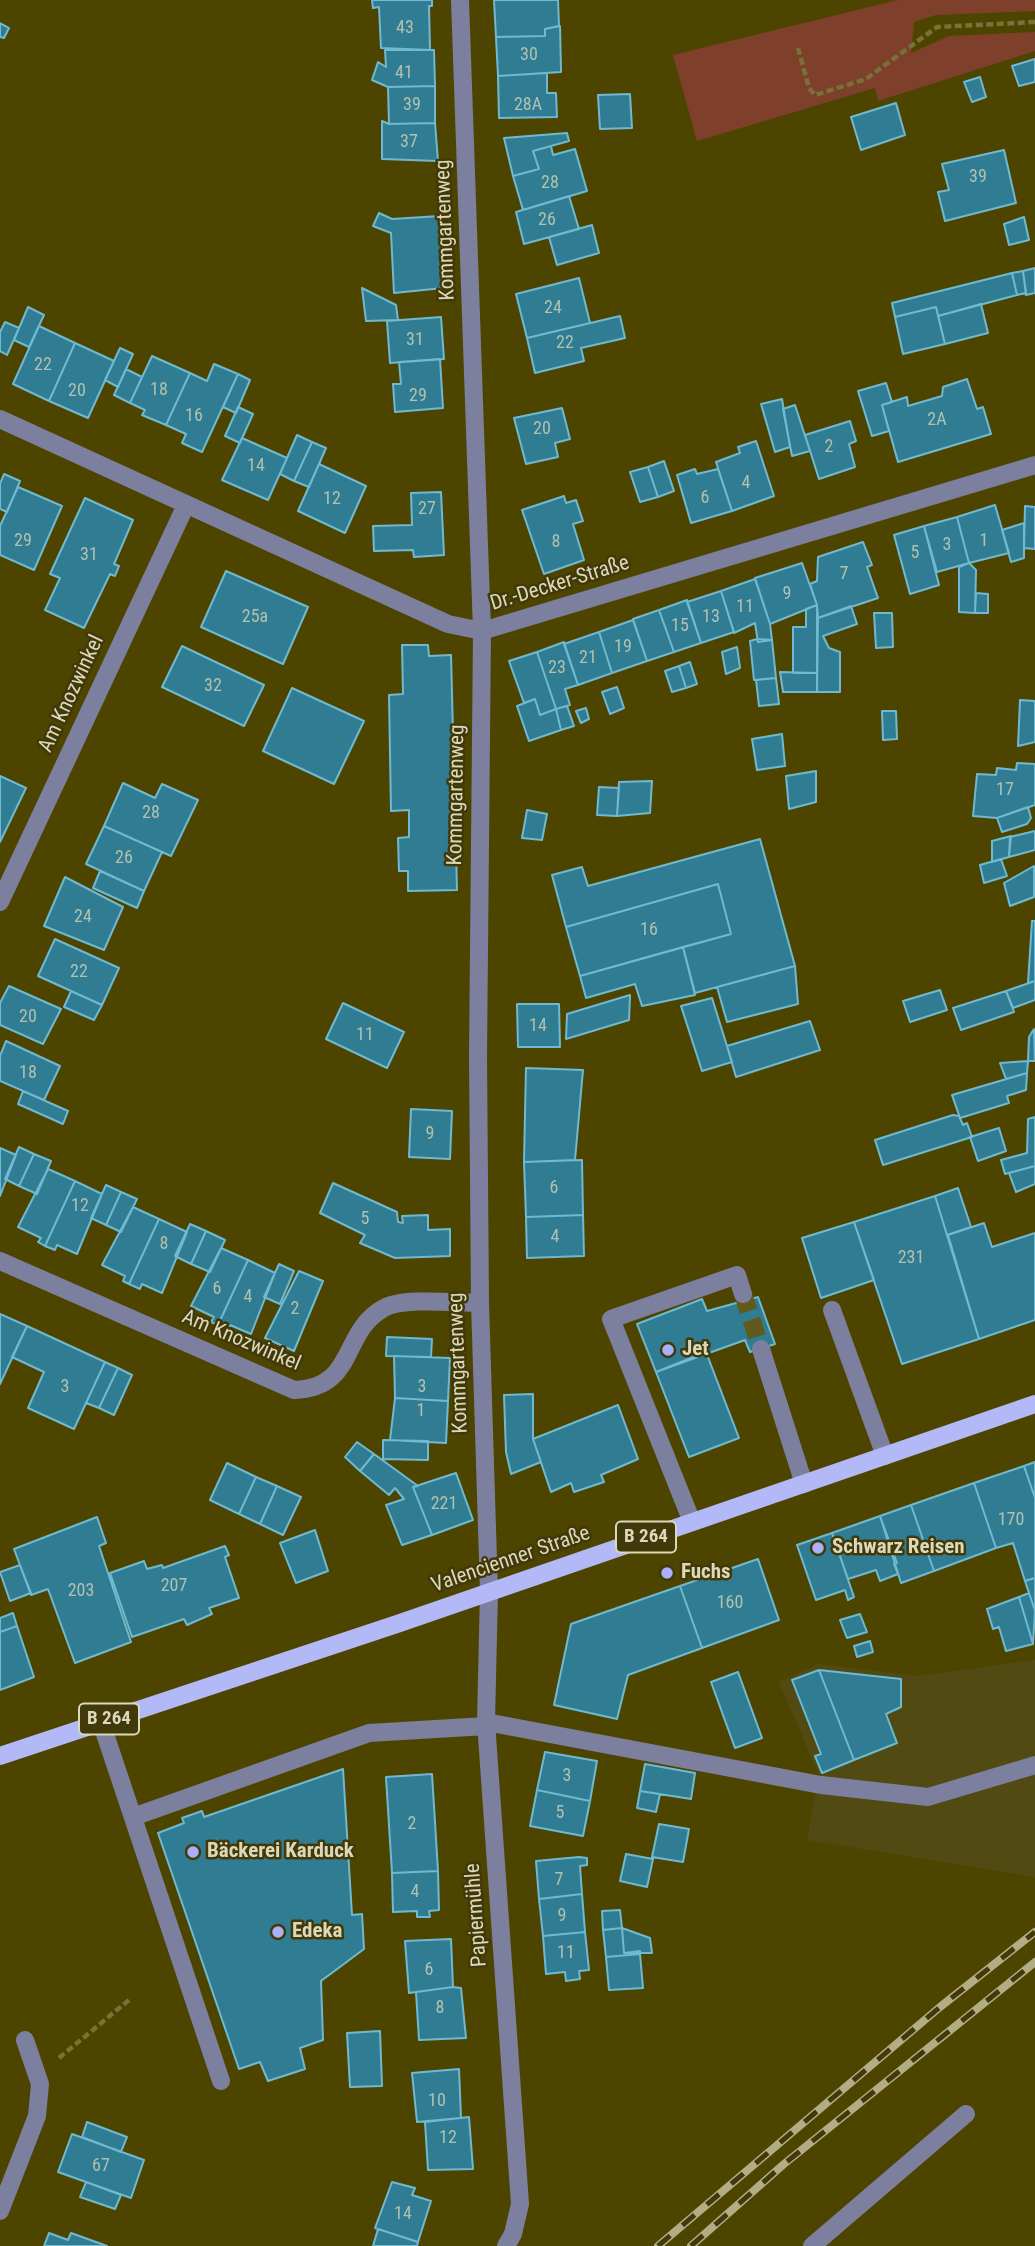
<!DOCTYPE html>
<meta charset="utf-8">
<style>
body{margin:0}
canvas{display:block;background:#4d4400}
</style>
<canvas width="1035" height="2246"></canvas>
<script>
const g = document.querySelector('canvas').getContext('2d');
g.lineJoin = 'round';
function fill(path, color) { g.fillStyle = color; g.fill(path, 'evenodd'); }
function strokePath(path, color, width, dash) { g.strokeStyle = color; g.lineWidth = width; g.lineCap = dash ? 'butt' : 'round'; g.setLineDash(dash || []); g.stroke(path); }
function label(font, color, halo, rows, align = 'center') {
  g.font = font + ' "Roboto Condensed",sans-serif'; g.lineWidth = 5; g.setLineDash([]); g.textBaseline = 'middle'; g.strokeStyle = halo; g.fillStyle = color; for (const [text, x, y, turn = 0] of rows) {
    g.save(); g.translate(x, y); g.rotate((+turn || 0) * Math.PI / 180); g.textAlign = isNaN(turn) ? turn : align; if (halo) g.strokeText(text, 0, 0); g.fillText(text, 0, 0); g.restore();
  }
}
fill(new Path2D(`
 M1035,1660v217l-228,-37 12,-65 -40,-93 39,-18 100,12z`), '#524a13');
fill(new Path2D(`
 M898,0h137v11l-99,4 -22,7 -3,31 38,-17 86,-4v19l-157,50 -3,-13 -178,53 -24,-86z`), '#7e402a');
const building = new Path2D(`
 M372,0h60v6h-3l1,44 -49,-2 -2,-41 -6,1z
 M494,0h64l1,26 -14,3v7l-49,1z
 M0,23l9,5 -5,10 -4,-1z
 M560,26l1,46 -63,4 -2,-39 49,-1v-7z
 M385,50h49l1,36 -47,1 -16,-7 6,-18 8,5z
 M1035,59v23l-16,4 -7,-20z
 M547,73v20h9l1,24 -58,1 -1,-42z
 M980,77l6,20 -14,5 -8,-20z
 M435,86v37l-46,1 -1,-37z
 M630,94l2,34 -32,1 -2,-34z
 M896,103l9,32 -44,15 -10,-33z
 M382,121l7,3 46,-1 3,38 -56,-2z
 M567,133l2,8 -36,10 6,18 -26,7 -9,-38z
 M551,146l2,9 22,-6 12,42 -64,19 -10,-34 26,-7 -6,-18z
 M1004,150l12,53 -71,18 -7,-29 11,-2 -7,-26z
 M569,196l10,33 -55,15 -8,-32z
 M379,213l13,6 48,-3 3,72 -49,5 -3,-60 -18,-7z
 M1024,217l5,23 -20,5 -5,-21z
 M592,225l7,28 -42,12 -8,-28z
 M1035,268v25l-9,2 -3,-24z
 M1023,271l3,22 -9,2 -5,-22z
 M1012,273l5,22 -79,21 -2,-9 -41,10 -3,-14z
 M579,278l11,45 -63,15 -11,-44z
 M362,288l34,17 2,15 -32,1z
 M981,304l7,29 -43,11 -7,-28z
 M28,307l16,8 -15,32 -15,-7z
 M936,307l9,37 -42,10 -8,-37z
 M620,316l5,22 -44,10 3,13 -49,12 -8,-35z
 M441,317l3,42 -54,4 -3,-42z
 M5,322l14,6 -12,27 -7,-4v-19z
 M39,326l36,17 -26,58 -36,-17z
 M75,343l39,18 -26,57 -39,-17z
 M120,348l13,6 -15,33 -13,-7z
 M152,356l38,17 -24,52 -24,-10 3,-5 -15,-7z
 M440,359l3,49 -48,4 -2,-28h8l-2,-22z
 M214,364l24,10 -36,78 -20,-9 4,-9 -20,-9 24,-52 17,8z
 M126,369l16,8 -12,26 -16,-8z
 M238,374l12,6 -14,33 -13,-6z
 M967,379l10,30 6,-2 8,27 -93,28 -16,-57 25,-8 1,9 34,-10 1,-9z
 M886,383l6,19 -10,3 7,26 -17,5 -14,-45z
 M782,399l8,48 -15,5 -14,-48z
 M795,405l15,46 -18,5 -9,-47z
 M238,407l15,7 -13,29 -15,-7z
 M562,408l8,31 -15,4 3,14 -32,7 -12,-46z
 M850,421l6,20 -7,3 6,23 -36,12 -14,-44z
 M297,435l15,7 -18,39 -14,-7z
 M242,438l45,20 -19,42 -46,-20z
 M756,441l18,55 -42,15 -16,-49 24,-9 -2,-6z
 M312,442l14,6 -17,39 -15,-6z
 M664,461l10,30 -16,6 -10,-30z
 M319,464l47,22 -21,47 -47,-22z
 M648,467l10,30 -18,5 -10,-30z
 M695,469l2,5 21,-5 14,42 -41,12 -14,-48z
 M4,474l16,7 -13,31 -7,-3v-25z
 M18,487l44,19 -28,64 -34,-15v-29z
 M441,492l3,63 -30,2 -1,-7 -39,1 -1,-25 39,-1 -1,-32z
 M564,496l2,7 10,-3 7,21 -10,3 11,36 -40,14 -22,-64z
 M85,498l48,22 -19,44 5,2 -4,10 -5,-2 -26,54 -39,-18 15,-32 -10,-4z
 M995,505l14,48 -40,10 -12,-46z
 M1025,506l10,1v42l-11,-1z
 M957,517l12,46 -32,9 -13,-46z
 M1024,523v35l-13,4 -9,-32z
 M924,526l15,59 -29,9 -16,-59z
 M863,542l9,23 -5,2 11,31 -60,20 -1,-13 -7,-21 7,-3 1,-24z
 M802,563l15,42 -47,19 -15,-46z
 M969,563l7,7 -1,43 -16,-1v-45z
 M226,571l82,36 -25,57 -82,-37z
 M755,579l15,45 2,16 -14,2 -3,-19 -21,10 -13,-42z
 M721,591l13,41 -33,11 -14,-41z
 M976,593l12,1v19h-13z
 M687,600l14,43 -27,9 -15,-42z
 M817,605v68h-24v-46h13v-18z
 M851,606l6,18 -34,12 6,12 11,4v40h-23l1,-74z
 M659,610l15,42 -27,9 -14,-42z
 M874,613h18l1,34 -17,1z
 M633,620l14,41 -35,12 -13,-41z
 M599,632l13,41 -34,12 -14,-41z
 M757,639l15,1 4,38 -22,2 -4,-39z
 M564,642l14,43 -13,4 5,16 -14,4 -19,-57z
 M402,645h26l1,11 22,-1 6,235 -49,1v-20h-9l-1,-33 11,-1v-27l-18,1 -2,-116 14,-1z
 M182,646l82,39 -20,41 -82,-39z
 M737,647l3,21 -14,6 -4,-22z
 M537,652l19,57 -16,6 -5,-16 -11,4 -15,-42z
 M690,662l7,22 -11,4 -7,-22z
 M679,666l7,22 -14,4 -7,-21z
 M780,672l37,1v19h-34z
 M776,678l3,26 -20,2 -3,-26z
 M617,687l7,21 -14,6 -8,-22z
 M292,688l72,33 -30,63 -71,-33z
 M535,699l5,16 16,-6 5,21 -32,11 -12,-35z
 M1020,700l15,1v41l-17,4z
 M567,706l7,20 -13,4 -5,-21z
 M586,708l3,11 -8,4 -5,-12z
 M882,711h14l1,28 -14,1z
 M782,734l3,32 -28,4 -5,-31z
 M1017,763l18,1v41l-38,13 -24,-2 4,-42 19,1 1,-7 19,2z
 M816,771v31l-27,7 -3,-33z
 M0,776l26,12 -26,54z
 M652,781l-2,32 -33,3 2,-34z
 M123,783l32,15 7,-14 36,16 -27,56 -67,-30z
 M599,787l20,1 -2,28 -20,-1z
 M1028,807l3,11 -4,6 -25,8 -5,-14z
 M527,810l20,4 -5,26 -20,-2z
 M104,826l58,26 -18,39 -58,-27z
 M1035,831v19l-26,7 1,-20z
 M1011,836l-2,21 -17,5v-21z
 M760,839l35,127 -100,27 -12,-46 48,-13 -13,-50 -152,43 -14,-52 30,-8 6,19z
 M1001,859l6,17 -23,7 -4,-18z
 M1034,866v31l-24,9 -6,-23z
 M100,871l44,20 -7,17 -44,-20z
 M65,877l58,30 -19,43 -60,-24z
 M718,884l13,50 -151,42 -14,-49z
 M1032,921h3v60l-7,2z
 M55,939l64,29 -17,37 -64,-29z
 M683,947l12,48 -53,11 -7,-22 -49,14 -6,-22z
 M795,966l3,38 -71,18 -10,-35z
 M1035,981v19l-22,8 -7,-17z
 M9,986l52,23 -18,35 -43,-19v-22z
 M940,990l7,20 -37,12 -7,-21z
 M71,991l31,14 -8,15 -30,-13z
 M1006,991l8,21 -53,18 -8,-22z
 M630,995l-1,25 -63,19 1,-25z
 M712,998l20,64 -30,9 -21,-65z
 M343,1003l61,29 -17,36 -61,-29z
 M517,1004h42l1,43h-42z
 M810,1021l10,29 -84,27 -9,-31z
 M1034,1029l1,32h-7l1,-24z
 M6,1041l54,25 -16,34 -44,-19v-25z
 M1028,1061l-1,12 -21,6 -6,-16z
 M526,1068l57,2 -8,90 -51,2z
 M1027,1073l-1,17 -19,6 2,7 -49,15 -8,-23z
 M23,1091l45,20 -5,13 -45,-20z
 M411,1109l41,2 -2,48 -41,-2z
 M953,1115l6,1 4,9 4,-2 5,14 -89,28 -8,-25z
 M1035,1117v49l-30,8 -4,-14 26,-7 1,-34z
 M999,1128l7,23 -28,10 -8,-24z
 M19,1147l15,7 -15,32 -14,-7z
 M0,1148l16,7 -16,41z
 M34,1154l17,7 -14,33 -18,-8z
 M582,1160l1,55 -57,2 -2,-55z
 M1035,1166v18l-19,8 -7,-19z
 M48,1169l27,12 -30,65 -7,-4 3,-4 -23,-11z
 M75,1181l27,13 -25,60 -20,-9 -2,5 -10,-4z
 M333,1183l64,29 1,10 5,1 -1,-7 26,-1v15l22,-1v27l-55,2 -35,-15 5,-8 -45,-22z
 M106,1185l15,7 -15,33 -15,-7z
 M958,1188l13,39 -24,8 -12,-39z
 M121,1192l16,7 -16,33 -15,-7z
 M935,1196l44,143 -77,25 -48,-142z
 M133,1207l26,12 -30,65 -6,-3 2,-5 -23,-11z
 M583,1215l1,41 -57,2 -1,-41z
 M159,1219l28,13 -25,61 -20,-9 -2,5 -11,-5z
 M854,1222l20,58 -53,18 -19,-60z
 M984,1223l8,24 43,-14v87l-56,19 -31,-104z
 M190,1224l16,7 -15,33 -16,-8z
 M206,1231l19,9 -15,32 -19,-8z
 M221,1248l27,12 -30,65 -7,-3 3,-5 -23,-11z
 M248,1260l27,13 -24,61 -21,-9 -2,5 -10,-5z
 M279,1264l15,7 -14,33 -16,-7z
 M299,1271l24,10 -29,70 -29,-13z
 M758,1297l17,47 -25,8 -5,-12 -89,32 -19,-48 65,-25 5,12z
 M0,1314l27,12 -27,58z
 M27,1326l78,36 -31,67 -46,-21 16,-36 -32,-15z
 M387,1337l45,2 -1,18 -45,-1z
 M706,1352l33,86 -50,19 -33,-85z
 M394,1356l56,2 -2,43 -53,-3z
 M105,1362l13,6 -19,40 -13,-5z
 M118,1368l14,7 -18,40 -15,-7z
 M533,1394v45l8,23 -30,12 -5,-22 -2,-57z
 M395,1398l53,3 -2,42 -56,-3z
 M618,1405l20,54 -37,16 3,7 -30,10 -3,-9 -20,9 -18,-53z
 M383,1440l45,1v19l-45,-1z
 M357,1442l17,12 -14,17 -15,-14z
 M374,1454l44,32 -5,1 19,48 -30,10 -16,-40 18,-6 -9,-11 -6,7 -29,-24z
 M1035,1462v36l-11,-32z
 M227,1463l29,14 -17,37 -29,-14z
 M1024,1466l11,32v80l-10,3 -12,-38 -17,5 -22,-65z
 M456,1473l17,47 -41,15 -19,-48z
 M256,1477l21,9 -17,38 -21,-10z
 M974,1483l22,65 -62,23 -23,-66z
 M277,1486l24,11 -18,38 -23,-11z
 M911,1505l23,66 -33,12 -21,-67z
 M880,1516l17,47 -3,1 4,10 -18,7 -4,-11 -28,9 -16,-46z
 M97,1517l9,26 -7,3 32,96 -56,21 -27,-74 -17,6 -17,-46z
 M315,1530l13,41 -32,12 -16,-40z
 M832,1533l22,64 -6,3 -3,-10 -29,10 -19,-55z
 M225,1546l4,9 -4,2 14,41 -30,10 3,6 -25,11 -3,-6 -52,18 -22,-64 34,-12 3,8 15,-4 1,3z
 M758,1559l21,61 -77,28 -22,-62z
 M20,1565l11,28 -21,8 -10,-29z
 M1035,1578v29l-1,1 -9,-27z
 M680,1586l22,62 -74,27 -11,44 -63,-14 17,-81z
 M1029,1593l6,18 -2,33 -14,-47z
 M1019,1597l14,47 -27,7 -7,-24 -6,2 -6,-20z
 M13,1613l4,13 -17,6v-14z
 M860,1614l7,18 -20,6 -7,-18z
 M17,1626l17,51 -34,13v-58z
 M870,1641l3,11 -16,5 -3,-11z
 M819,1670l35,90 -32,13 -7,-17 6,-2 -29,-74z
 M819,1670l82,9v28l-15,7 11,29 -43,17z
 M738,1672l24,66 -27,10 -24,-66z
 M545,1752l52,9 -7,40 -53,-11z
 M645,1764l50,9 -4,26 -51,-8z
 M343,1769l9,146 10,-1 2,35 -43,32 2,59 -23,8 5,21 -37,12 -8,-19 -21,7 -81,-236 26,-10 -2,-5 20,-7 2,6z
 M432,1774l6,97 -46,2 -6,-96z
 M537,1790l53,11 -7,35 -53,-10z
 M640,1791l20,3 -4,18 -19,-4z
 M659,1824l30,5 -6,33 -31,-5z
 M626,1854l27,5 -6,28 -27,-6z
 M579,1857l8,1v7l-7,1 2,28 -43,5 -3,-38z
 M438,1871l1,39 -10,1 1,6h-13v-6l-24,1 -1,-39z
 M582,1894l3,38 -42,4 -4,-37z
 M620,1910l2,18 -19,2 -1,-19z
 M622,1928l28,10 2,15h-28z
 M622,1928l2,25 16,-2v3l-34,3 -3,-27z
 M585,1932l4,38 -10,1 1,8 -14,2 -1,-9 -19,2 -3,-38z
 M451,1939l2,48 -44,6 -4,-52z
 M640,1954l3,34 -34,2 -3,-33z
 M453,1987l8,1 5,50 -47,2 -3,-48z
 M380,2031l2,55 -32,1 -3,-54z
 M459,2069l2,49 -44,4 -5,-49z
 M469,2117l4,52 -45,1 -3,-48z
 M87,2122l40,15 -6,15 -39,-15z
 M72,2134l72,26 -13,38 -73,-26z
 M86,2182l35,13 -6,14 -35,-12z
 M392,2182l23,6 -3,7 19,6 -13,41 -43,-14z
 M378,2229l40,13 -1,4h-44z
 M49,2233l19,7 3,-7 36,13h-63z`);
fill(building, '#307c92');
strokePath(building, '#70bad1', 2);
strokePath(new Path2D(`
 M743,1294l18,55`), '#625a1c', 18, [18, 9]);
strokePath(new Path2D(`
 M798,48l11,40 6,7 51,-16 71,-52 98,-5
 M59,2058l70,-58`), '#787138', 4.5, [7, 3.5]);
strokePath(new Path2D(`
 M460,0l22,631 -4,425 2,247 9,289 -3,130 34,482 -7,30 -7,12
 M0,419l448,205 34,7 553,-166
 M0,902l186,-397
 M0,1261l294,129c63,-2 46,-58 90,-82 19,-11 72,-5 96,-5
 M832,1310l53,146
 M761,1349l43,135
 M692,1522l-81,-203 126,-44 6,19
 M101,1722l120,359
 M486,1722l335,63 107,12 107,-32
 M133,1817l236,-84 117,-7
 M0,2211l37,-95 3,-32 -15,-44
 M812,2246l154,-132`), '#7c7f9d', 18);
strokePath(new Path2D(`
 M0,1756l397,-132 638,-220`), '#b3b9f6', 18);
const rail = new Path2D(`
 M658,2246l282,-239 95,-75
 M691,2246l93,-82 251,-202`);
strokePath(rail, '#b2ad84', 8);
strokePath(rail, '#413909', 5, [16]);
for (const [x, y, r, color] of [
 [668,1350,7,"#aab0fb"],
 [818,1548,7,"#aab0fb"],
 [667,1573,7,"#aab0fb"],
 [193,1852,7,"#aab0fb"],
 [278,1932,7,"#aab0fb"]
]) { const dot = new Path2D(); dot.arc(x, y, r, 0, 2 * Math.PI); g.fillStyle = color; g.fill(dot); strokePath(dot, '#413909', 2.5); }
label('18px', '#b1c1b0', null, [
 ["43",405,28],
 ["30",529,55],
 ["41",404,73],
 ["39",412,105],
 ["28A",528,105],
 ["37",409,142],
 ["39",978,177],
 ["28",550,183],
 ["26",547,220],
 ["24",553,308],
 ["31",415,340],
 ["22",565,343],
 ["22",43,365],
 ["18",159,390],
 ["20",77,391],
 ["29",418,396],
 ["16",194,416],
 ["2A",937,420],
 ["20",542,429],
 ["2",829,447],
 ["14",256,466],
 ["4",746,483],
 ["6",705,498],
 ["12",332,499],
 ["27",427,509],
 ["29",23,541],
 ["1",984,541],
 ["8",556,542],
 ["3",947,545],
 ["5",915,553],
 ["31",89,555],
 ["7",844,574],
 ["9",787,594],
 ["11",745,607],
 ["25a",255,617],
 ["13",711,617],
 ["15",680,626],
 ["19",623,647],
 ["21",588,658],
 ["23",557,668],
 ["32",213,686],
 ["17",1005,790],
 ["28",151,813],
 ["26",124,858],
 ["24",83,917],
 ["16",649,930],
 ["22",79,972],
 ["20",28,1017],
 ["14",538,1026],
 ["11",365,1035],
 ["18",28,1073],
 ["9",430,1134],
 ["6",554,1188],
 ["12",80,1206],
 ["5",365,1219],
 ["4",555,1237],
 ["8",164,1244],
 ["231",911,1258],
 ["6",217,1289],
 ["4",248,1297],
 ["2",295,1309],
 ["3",65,1387],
 ["3",422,1387],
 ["1",421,1411],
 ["221",444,1504],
 ["170",1011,1520],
 ["207",174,1586],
 ["203",81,1591],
 ["160",730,1603],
 ["3",567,1776],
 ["5",560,1813],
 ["2",412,1824],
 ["7",559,1880],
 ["4",415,1892],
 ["9",562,1916],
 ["11",566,1953],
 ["6",429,1970],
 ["8",440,2008],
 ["10",437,2101],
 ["12",448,2138],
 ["67",101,2166],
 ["14",403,2214]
]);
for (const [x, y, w] of [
 [646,1537,60],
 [109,1719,60]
]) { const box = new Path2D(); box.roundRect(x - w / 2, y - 15.5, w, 31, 5); g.fillStyle = '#413909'; g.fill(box); strokePath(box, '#dcd8ba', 2); }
label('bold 19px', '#dcd8ba', null, [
 ["B 264",646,1537],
 ["B 264",109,1719]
]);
label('21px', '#dcd8ba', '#413909', [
 ["Kommgartenweg",446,230,-92],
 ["Dr.-Decker-Straße",560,584,-17],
 ["Am Knozwinkel",72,694,-65],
 ["Kommgartenweg",457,795,-89],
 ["Am Knozwinkel",241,1341,23],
 ["Kommgartenweg",459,1363,-92],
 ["Valencienner Straße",511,1560,-19],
 ["Papiermühle",477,1915,-94]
]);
label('bold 21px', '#dcd8ba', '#413909', [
 ["Jet",682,1350],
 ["Schwarz Reisen",832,1548],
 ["Fuchs",681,1573],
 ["Bäckerei Karduck",207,1852],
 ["Edeka",292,1932]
], 'left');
</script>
